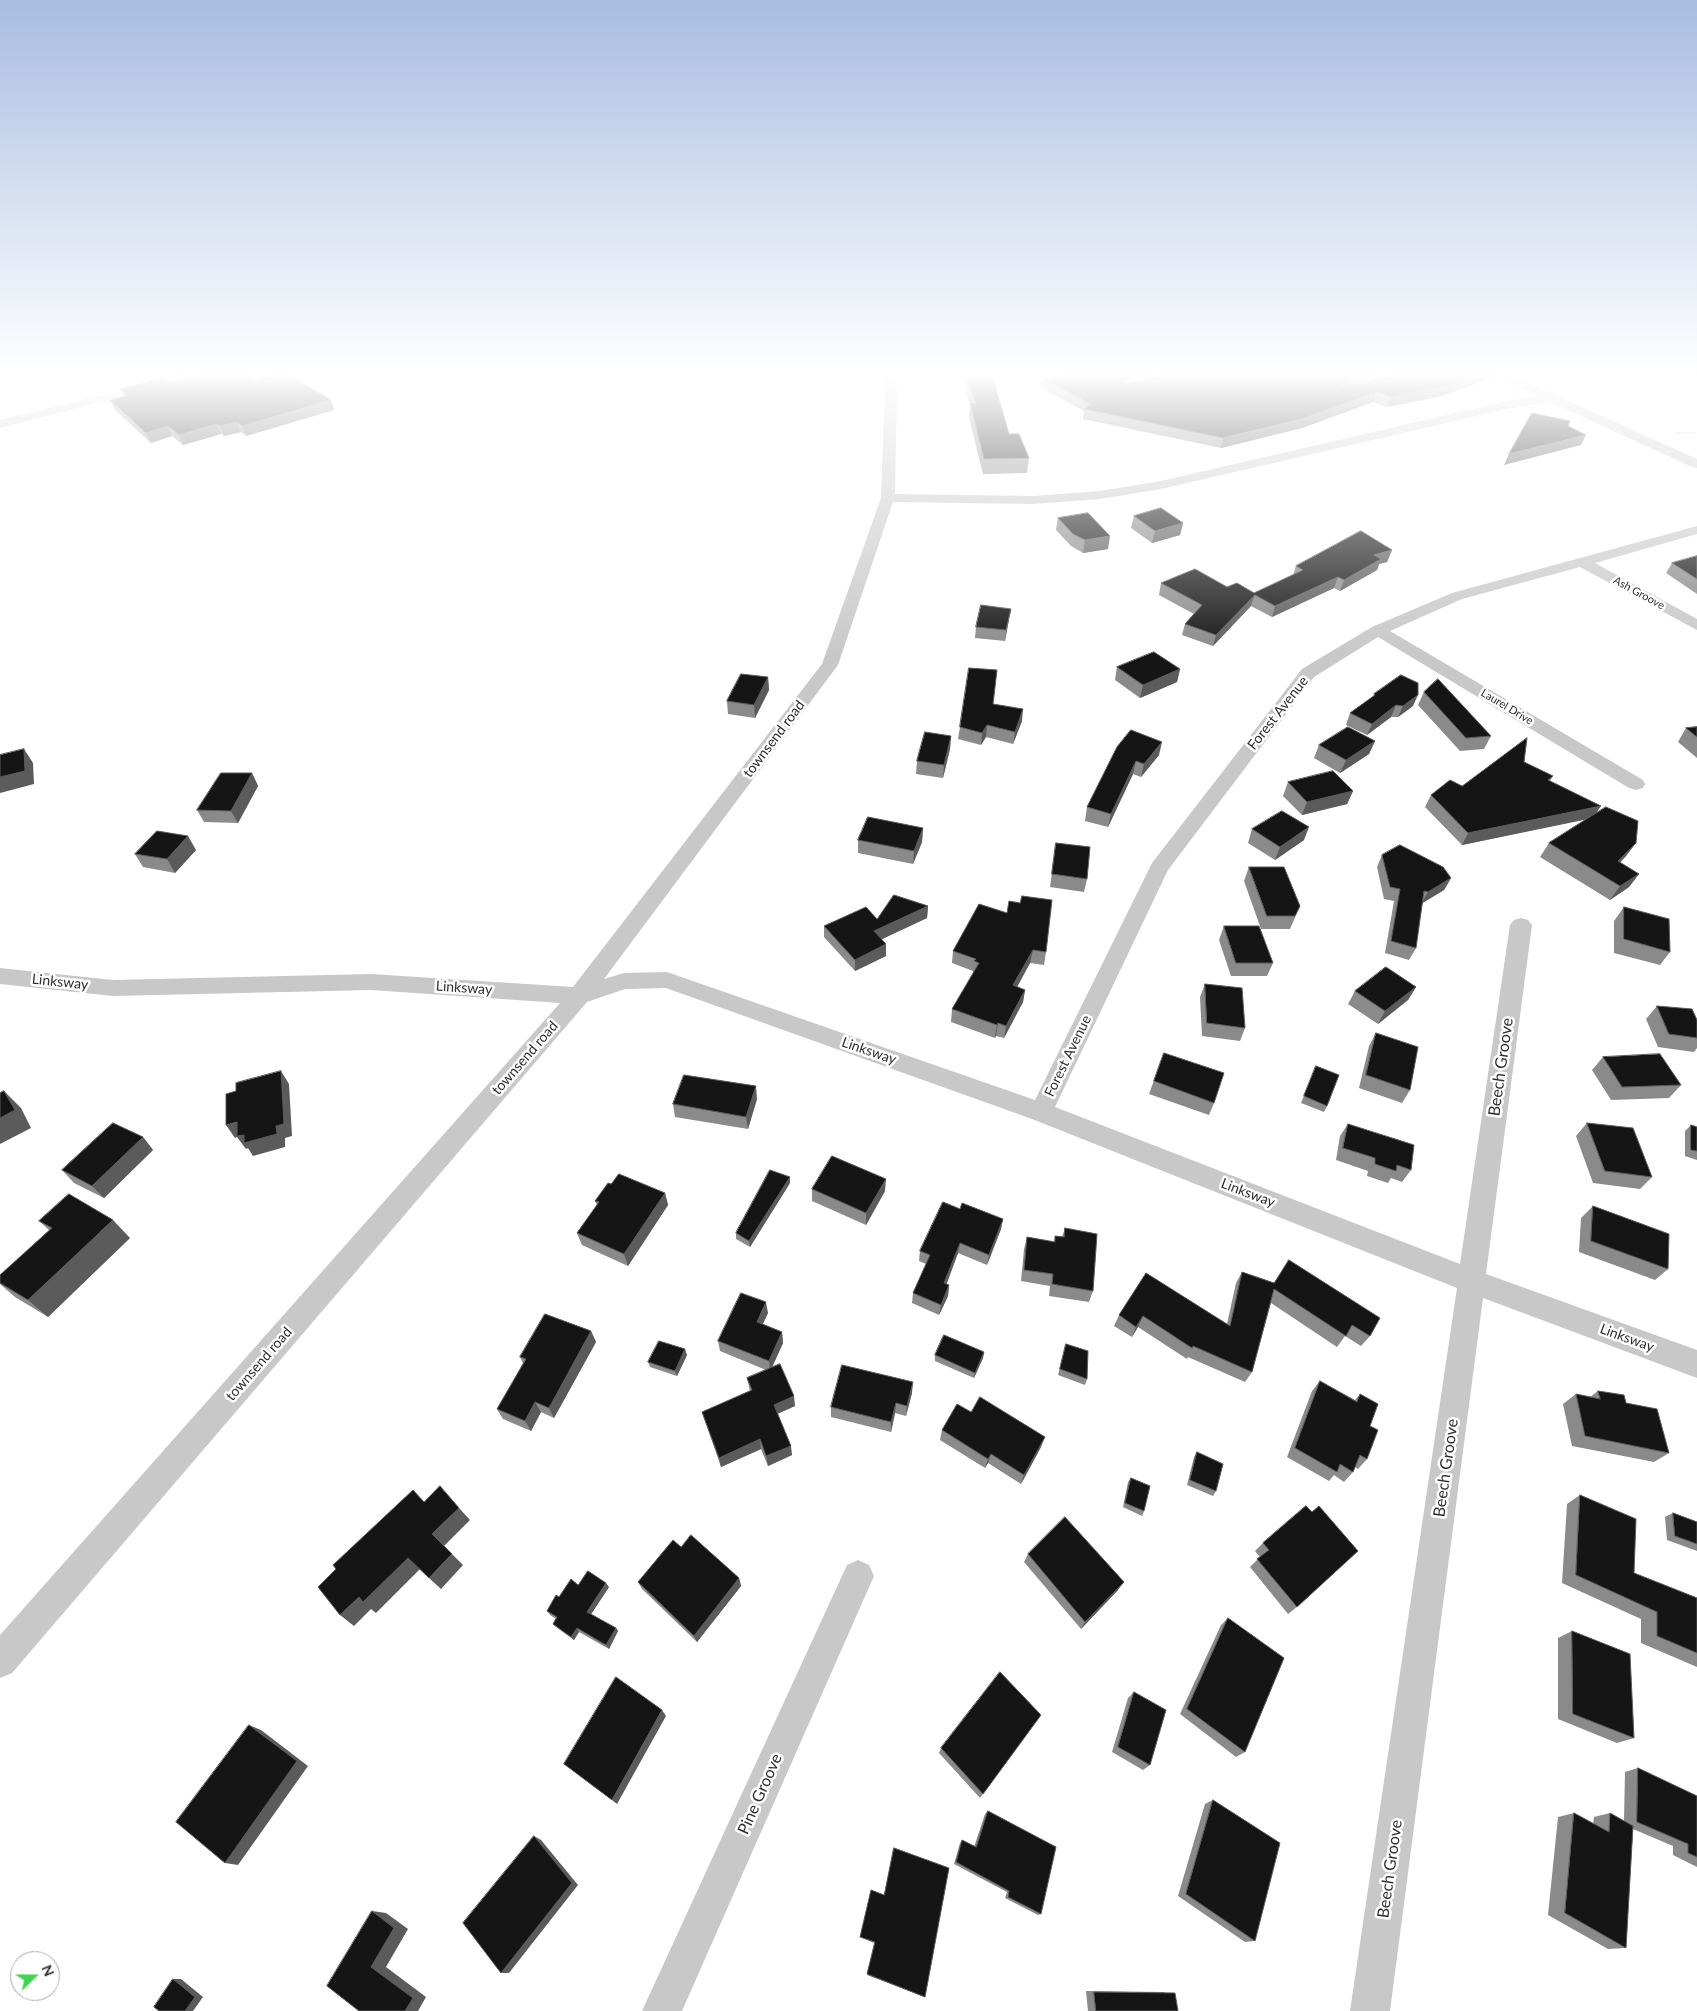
<!DOCTYPE html>
<style>
body{margin:0}
#map{position:relative;width:1697px;height:2011px;overflow:hidden;background:#fff;font-family:Lato,sans-serif}
canvas{display:block}
.north{position:absolute;left:10px;top:1951px;width:50px;height:50px;box-sizing:border-box;background:#fff;border:1px solid #ababab;border-radius:50%;rotate:68deg;font-size:14px;font-weight:700;line-height:20px;text-align:center;color:#2e2e2e}
.north::after{content:'';display:block;margin:auto;width:18px;height:22px;background:#3fd651;clip-path:polygon(50% 0,100% 100%,50% 72%,0 100%)}
</style>
<div id="map">
<canvas width="1697" height="2011"></canvas>
<div class="north">N</div>
</div>
<script>
const g = document.querySelector('canvas').getContext('2d');
g.lineJoin = 'round';
function strokePath(path, color, width, dash) { g.strokeStyle = color; g.lineWidth = width; g.lineCap = dash ? 'butt' : 'round'; g.setLineDash(dash || []); g.stroke(path); }
function fill(path, color) { g.fillStyle = color; g.fill(path, 'evenodd'); }
function label(font, color, halo, rows, align = 'center') {
  g.font = font + ' Lato,sans-serif'; g.lineWidth = 5; g.setLineDash([]); g.textBaseline = 'middle'; g.strokeStyle = halo; g.fillStyle = color; for (const [text, x, y, turn = 0] of rows) {
    g.save(); g.translate(x, y); g.rotate((+turn || 0) * Math.PI / 180); g.textAlign = isNaN(turn) ? turn : align; if (halo) g.strokeText(text, 0, 0); g.fillText(text, 0, 0); g.restore();
  }
}
strokePath(new Path2D(`
 M1675,433h22`), '#c2c2c2', 2, [1, 1]);
fill(new Path2D(`
 M187,374h20l-2,2 -205,52v-8z
 M880,374h12l5,11 -2,109 138,2 67,-5 61,-10 346,-80 32,-5 -46,-22h16l188,85v9l-5,-1 -142,-65 -43,7 -346,80 -61,10 -67,5 -140,-2 -55,163 -234,314 20,-6 43,-1 368,128 117,-237 150,-194 70,-42 80,-34 245,-67v8l-102,29 102,56v11l-117,-63 -118,32 -72,32 253,149 2,4 -2,4 -7,2 -7,-2 -251,-151 -64,40 -146,193 -113,237 405,157 50,-339 4,-5 7,-2 7,2 4,5 -46,349 211,76v28l-214,-80 -93,713h-40l107,-723 -425,-169 -366,-131 -41,1 -38,13 -575,671 -12,5v-43l560,-632 -189,-13 -258,6 -113,-12v-16l113,12 258,-6 202,13 249,-323 59,-166 4,-113z
 M858,1560l11,5 5,11 -192,435h-40l205,-446z`), '#c8c8c8');
fill(new Path2D(`
 M1058,374h105l-38,7 2,2 42,-9h206l-13,8 40,-8h93l-1,3 -52,19 -55,11 -14,-5 -71,26 -81,20 -138,-29 1,-8 -43,-23 1,-10h18z
 M967,378l42,56 20,24 -2,15 -44,1 -14,-56 1,-12 -4,-14z
 M255,380l76,20 3,10 -88,26 -5,-4 -17,4 -3,-2 -38,11 -11,-9 -21,7 -36,-33 -5,-10 14,-3 -4,-8 51,-7z
 M1134,516l49,7 -3,12 -28,8 -21,-15z
 M1058,518l50,31 -25,4 -12,-7 -15,-16z
 M1392,550l-5,12 -8,2 -2,6 -37,21 -6,-3 -62,29 -21,-11 -38,40 -31,-11 3,-11 9,-10 -35,-19 2,-12 66,4 27,6 39,-18 3,-9z
 M1697,556v38l-31,-21 6,-10z
 M1009,619l-4,22 -30,-3 1,-11z
 M1117,667l63,2 -3,13 -37,16 -25,-18z
 M768,677l1,13 -14,28 -27,-4 -1,-13z
 M1424,692l67,44 -7,13 -24,2 -42,-46z
 M1374,694l39,12 -15,11h-7l-24,18 -21,-10 4,-12 23,-16z
 M993,704l29,17 -9,23 -27,-7 -5,8 -23,-6 2,-12z
 M1697,727v31l-19,-16 8,-14z
 M951,736l-1,13 -7,29 -27,-4 1,-13z
 M1375,741l-6,13 -29,19 -26,-15 5,-13z
 M1117,747l42,8 -18,22 -8,-3 -25,53 -23,-6 2,-14z
 M1524,762l29,14 -3,5 46,32 40,30 -10,13 -6,7 19,11 -10,13 -19,13 -70,-43 9,-14 37,-24 -124,26 -37,-38 6,-12 31,-9z
 M252,773l6,13 -20,37 -34,-1 -7,-12z
 M1288,782l65,9 -6,13 -45,11 -19,-19z
 M923,828l-1,14 -9,22 -55,-11v-13z
 M1252,829l52,11 -29,20 -27,-17z
 M1056,843l31,36 -3,13 -34,-5z
 M196,850l-21,23 -32,-6 -8,-13z
 M1382,855l69,23 -7,12 -22,13 -6,45 -7,12 -24,-7 9,-52 -10,-2 -7,-32z
 M1249,867l51,39 -10,23h-29l-17,-48z
 M979,904l67,48 -2,13 -14,-2 -13,24 8,3 -2,12 -19,36 -8,-2 -1,2 -44,-16 1,-13 21,-35v-3l-21,-8 1,-12z
 M928,906l-1,12 -46,21 5,5v12l-31,15 -31,-34v-11l53,-7z
 M1624,907l46,45 -10,13 -46,-12v-32z
 M1224,926l49,37 -6,13h-36l-12,-36z
 M1205,984l40,44 -5,13 -38,-5 -2,-39z
 M1416,987l-8,13 -30,24 -30,-20 7,-13z
 M1657,1006l40,14v28l-3,4 -36,-5 -12,-28z
 M1376,1033l34,57 -8,13 -43,-15 10,-42z
 M1164,1053l50,50 -5,12 -60,-21z
 M1603,1057l78,28 -12,13 -58,2 -19,-30z
 M1316,1066l11,40 -3,6 -23,-9z
 M757,1099l-9,30 -73,-12 -2,-13z
 M1587,1123l65,54 -12,12 -47,-6 -17,-47z
 M1348,1124l63,46 -9,12 -11,-4 -3,5 -21,-7 1,-5 -32,-11 4,-24z
 M1691,1125l6,2v33l-12,-4v-25z
 M143,1137l10,13 -49,48 -30,-15 -12,-13z
 M790,1183l-40,64 -14,-8v-6z
 M611,1184l54,9 3,12 -40,61 -46,-21 -5,-12 20,-28 -2,-4z
 M812,1189l73,2 -19,34 -54,-24z
 M1593,1206l75,63 -13,11 -76,-28 2,-34z
 M960,1209l43,10 -2,10 -14,36 -29,-12 -12,31 3,1 -1,11 -9,19 -27,-12 1,-10 13,-29 -7,-3 1,-10z
 M39,1221l91,17 -82,79 -33,-20 -15,-13v-9l49,-45z
 M1065,1228l28,63 -4,11 -40,-6 1,-10 -29,-5 3,-32 3,-12 27,5 1,-6 7,1z
 M1289,1260l81,76 -9,10 -16,-10 -8,11 -66,-44 -19,69 -7,10 -57,-25 -1,2 -49,-32 -6,10 -18,-11 5,-11 27,-42 81,51 9,-41 6,-11 32,11z
 M768,1313l-5,11 19,8 1,11 -11,24 23,39 -18,8 15,41 -24,11 -7,-17 -40,18 -16,-46 -3,-9 48,-21 -3,-13 19,-8 -46,-19 -2,-10z
 M591,1331l5,11 -42,76 -13,-6 -10,19 -28,-12 -6,-10 26,-46 -3,-6z
 M1066,1344l21,35 -2,6 -27,-10z
 M984,1352l-1,6 -9,20 -39,-17v-6z
 M687,1355l-10,21 -27,-9 -2,-5z
 M1320,1381l35,19 5,-6 10,32 -3,33 -9,10 -3,-2 -2,5 -9,10 -10,-7 -5,6 -42,-24 25,-66z
 M1598,1391l28,12 43,50 -15,9 -82,-16 -9,-42 13,-10 14,3z
 M912,1393l-6,23 -11,-3 -4,19 -60,-15v-10z
 M971,1412l70,35 -20,37 -33,-21 -3,5 -45,-28 2,-10z
 M1197,1452l19,39 -3,5 -26,-11 7,-28z
 M1131,1478l13,33 -2,5 -19,-9 5,-25z
 M1580,1495l54,78 63,25v69l-56,-24v-24l-79,-36 5,-79z
 M1306,1506l-9,101 -9,7 -38,-47 10,-10 -5,-6 8,-8z
 M1673,1513l24,9v29l-30,-11 -2,-23z
 M681,1547l58,31 2,8 -44,56 -55,-53 -4,-7z
 M1028,1554l90,36 -37,39 -57,-67z
 M578,1585l31,2 -18,27 25,14 2,3 -9,18 -30,-17 -5,8 -18,-13 -3,-3 3,-5 -6,-4 -3,-4 12,-14z
 M1228,1618l17,134 -9,5 -56,-43 41,-89z
 M1572,1631l62,107 -17,5 -59,-24v-81z
 M1134,1692l16,73 -7,5 -31,-18 16,-54z
 M1041,1715l-61,83 -41,-45 2,-5z
 M1638,1768l59,28v71l-24,-12v-9l-40,-17 -7,119 -18,1 -60,-34 10,-98 16,-4 19,11 1,-7 16,-4 14,8 1,-49z
 M1213,1800l42,141 -10,1 -67,-46 27,-92z
 M988,1811l53,103 -3,1 -33,-17 2,-6 -53,-28 6,-21 2,-3 12,7 11,-33z
 M894,1848l31,149 -58,-22 7,-32 -14,-6 11,-47 13,5z
 M1086,1991l78,1 14,19h-90z`), '#8a8a8a');
fill(new Path2D(`
 M1123,374h40l-37,7 -8,5 2,-9z
 M1361,374h14l-37,22 3,-10z
 M1479,374h16l-1,3 -52,19 -55,11 3,-10z
 M1376,392l-3,10 -71,26 -81,20 2,-10z
 M331,400l3,10 -88,26 -4,-10z
 M237,422l4,10 -17,4 -4,-10z
 M217,424l4,10 -38,11 -4,-10z
 M168,426l4,10 -21,7 -5,-10z
 M1586,435l-5,10 -77,20 5,-11z
 M1183,523l-3,12 -28,8 3,-12z
 M1110,536l-2,13 -25,4 2,-13z
 M1392,550l-5,12 -8,2 -2,6 -37,21 4,-11 30,-25z
 M1338,577l-4,11 -62,29 3,-11z
 M1255,595l-4,11 -38,40 3,-11z
 M1011,609l-2,10 -4,22 1,-11z
 M1180,669l-3,13 -37,16 3,-13z
 M768,677l1,13 -14,28 -1,-13z
 M1418,695l-5,11 -15,11 5,-11z
 M1396,705l-5,12 -24,18 5,-11z
 M1023,709l-1,12 -9,23 2,-12z
 M987,725l-1,12 -5,8 1,-12z
 M951,736l-1,13 -7,29 1,-13z
 M1375,741l-6,13 -29,19 6,-13z
 M1162,742l-3,13 -18,22 3,-13z
 M24,749l9,14 1,21 -34,9v-16z
 M1136,761l-3,13 -25,53 3,-13z
 M252,773l6,13 -20,37 -7,-12z
 M1353,791l-6,13 -45,11 5,-13z
 M1601,806l-8,12 -131,27 6,-12z
 M1309,827l-5,13 -29,20 5,-13z
 M923,828l-1,14 -9,22 1,-13z
 M188,836l8,14 -21,23 -8,-14z
 M1636,843l-10,13 -18,18 10,-13z
 M1639,874l-10,13 -19,13 10,-14z
 M1451,878l-7,12 -23,14 7,-12z
 M928,906l-1,12 -53,25v-12z
 M886,944v12l-31,15v-11z
 M1033,950l-3,13 -19,35 2,-13z
 M1416,987l-8,13 -30,24 7,-13z
 M1025,990l-2,12 -19,36 2,-12z
 M998,1023l-2,13 -1,2 2,-13z
 M281,1071l8,13 3,52 -7,2v9l-32,9 -5,-8 -2,1 -9,-12 -2,1 -9,-13 11,-3 39,4z
 M756,1086l1,13 -9,30 -2,-12z
 M4,1091l17,17 10,20 -31,16v-26z
 M143,1137l10,13 -49,48 -12,-12z
 M790,1177v6l-40,64 -1,-6z
 M886,1179l-1,12 -19,34v-12z
 M665,1193l3,12 -40,61 -4,-12z
 M1003,1219l-2,10 -14,36 2,-10z
 M113,1220l17,18 -82,79 -20,-17z
 M960,1243l-2,10 -15,41 1,-11z
 M949,1285l-1,11 -9,19 2,-10z
 M766,1302l2,11 -10,20 -1,-11z
 M1143,1316l-5,11 -6,10 4,-10z
 M591,1331l5,11 -42,76 -5,-10z
 M782,1332l1,11 -13,29 -1,-11z
 M685,1349l2,6 -10,21 -2,-5z
 M984,1352l-1,6 -9,20 1,-5z
 M913,1382l-1,11 -6,23 1,-10z
 M794,1396l1,10 -20,9 -1,-10z
 M535,1402l6,10 -10,19 -6,-10z
 M896,1403l-1,10 -4,19v-10z
 M1045,1437l-4,10 -20,37 3,-9z
 M760,1439l1,10 -40,18 -2,-9z
 M791,1446l1,9 -24,11 -2,-10z
 M991,1454l-3,9 -3,5 3,-9z
 M459,1508l11,12 -26,26 -12,-12z
 M452,1554l11,11 -22,24 -12,-11z
 M408,1558l12,11 -44,44 -5,-4 -17,17 -14,-11 19,-18z
 M739,1578l2,8 -44,56 -3,-6z
 M1124,1582l-6,8 -37,39 4,-7z
 M606,1583l3,4 -19,29 -3,-4z
 M577,1628l2,4 -5,8 -3,-3z
 M616,1628l2,3 -9,18 -3,-4z
 M662,1710l4,6 -49,88 -5,-4z
 M249,1725l12,5 47,36 -70,99 -13,-2z
 M534,1836l7,4 37,45 -69,88h-8z
 M372,1911l14,2 22,16 -22,38 40,30 -8,14h-13l-34,-44z
 M173,1979h8l22,18 -10,14h-8z`), '#5b5b5b');
const building = new Path2D(`
 M203,374h43l9,6 22,-6h12l42,26 -89,26 -5,-4 -17,4 -3,-2 -38,11 -11,-9 -22,7 -36,-33 17,-4 -7,-7 43,-11 8,4z
 M1064,374h59l-3,3 7,6 42,-9h192l-20,12 61,-12h77l-33,12 -56,11 -14,-5 -71,26 -82,20 -139,-29 6,-5 -48,-26h24z
 M967,378h26l16,56h10l10,24 -45,1 -14,-56h5z
 M1532,413l38,8 -2,5 18,9 -77,19z
 M1161,508l22,15 -28,8 -21,-15z
 M1088,513l22,23 -25,4 -12,-6 -15,-16z
 M1361,531l31,19 -18,5 7,4 -37,21 -6,-3 -63,29 -20,-11 -39,40 -31,-11 17,-19 -41,-22 34,-14 32,18 10,-4 17,10 49,-23 -7,-4z
 M1697,556v23l-25,-16z
 M981,605l30,4 -5,21 -30,-3z
 M1154,652l26,17 -37,16 -26,-18z
 M969,668l28,2 -4,34 30,5 -8,23 -28,-7 -5,8 -22,-6z
 M741,674l27,3 -14,28 -27,-4z
 M1401,675l17,8v12l-15,11 -7,-1 -24,19 -22,-11 25,-18 -1,-1z
 M1438,679l53,57 -25,2 -42,-46z
 M1348,727l27,14 -29,19 -27,-15z
 M1697,727v10l-11,-9z
 M1131,730l31,12 -18,22 -8,-3 -25,53 -24,-7 30,-60z
 M925,732l26,4 -7,29 -27,-4z
 M1527,738l-3,24 29,14 -5,4 53,26 -133,27 -37,-38 19,-15 12,6z
 M24,749l1,22 -25,6v-22z
 M1333,771l20,20 -46,11 -19,-20z
 M221,773h31l-21,38 -34,-1z
 M1606,807l32,14 -2,22 -18,18 21,13 -19,12 -71,-43z
 M1282,811l27,16 -29,20 -28,-18z
 M868,817l55,11 -9,23 -56,-11z
 M157,831l31,5 -21,23 -32,-5z
 M1056,843l34,4 -3,32 -35,-5z
 M1400,845l43,22 8,11 -23,14 -4,-1 -8,57 -25,-7 9,-52 -10,-2 -8,-32z
 M1249,867h35l16,39 -5,10h-28z
 M894,895l34,11 -54,25 12,13 -31,16 -31,-34 42,-19 11,12z
 M1022,896l30,4 -6,52 -13,-2 -20,35 12,5 -19,36 -8,-3 -1,2 -45,-16 27,-46 -5,-2 2,-2 -23,-8 26,-47 28,9 2,-12 11,2z
 M1624,907l45,12 1,33 -46,-13z
 M1224,926h35l14,37h-37z
 M1386,967l30,20 -31,24 -30,-20z
 M1205,984l37,4 3,40 -38,-5z
 M1657,1006l35,3 5,11v18l-28,-4z
 M1376,1033l42,14 -8,43 -44,-15z
 M1164,1053l60,20 -10,30 -60,-22z
 M1660,1054l21,31 -59,2 -19,-30z
 M1316,1066l23,9 -12,31 -23,-10z
 M281,1071l3,53 -8,2 1,8 -33,9v-8l-7,1v-14l-11,3v-31l10,-3v-8z
 M684,1075l72,11 -10,31 -73,-13z
 M4,1091l11,19 -15,8v-25z
 M113,1123l30,14 -51,49 -30,-16z
 M1587,1123l46,5 19,49 -47,-6z
 M1348,1124l66,21 -3,25 -14,-5 -1,6 -21,-7v-6l-32,-10z
 M1691,1125l6,2v24l-6,-1z
 M832,1156l54,23 -20,34 -54,-24z
 M770,1170l20,7 -41,64 -13,-8z
 M619,1174l46,19 -41,61 -47,-21 22,-31 -4,-1 13,-18 3,1z
 M69,1194l44,26 -85,80 -28,-17v-8l52,-47 -13,-7z
 M943,1202l17,7 2,-6 41,16 -14,36 -29,-12 -16,40 5,2 -8,20 -28,-12 17,-38 -10,-4z
 M1593,1206l76,28 -1,35 -77,-28z
 M1065,1228l32,6 -4,57 -41,-7 1,-10 -29,-4 3,-33 28,5v-6l9,1z
 M1289,1260l91,58 -10,18 -18,-11 -6,11 -72,-47 -22,83 -59,-26 -1,2 -49,-32 -7,11 -17,-12 27,-42 84,53 12,-54 32,11z
 M741,1293l25,9 -9,20 25,10 -13,29 -51,-20z
 M545,1314l46,17 -42,77 -14,-6 -10,19 -28,-12 29,-50 -6,-2z
 M944,1335l40,17 -9,21 -40,-18z
 M659,1341l26,8 -10,22 -27,-9z
 M1066,1344l22,7 -1,28 -27,-10z
 M780,1364l14,32 -20,9 17,41 -25,10 -6,-17 -41,19 -17,-46 50,-22 -5,-12z
 M842,1365l71,17 -6,24 -11,-3 -5,19 -60,-15z
 M1320,1381l37,21 3,-8 18,10 -8,22 8,4 -11,29 -7,-4 -7,17 -13,-8 -3,8 -42,-24z
 M1598,1391l26,4 2,8 31,6 12,44 -84,-17 -9,-42 24,5z
 M980,1397l65,40 -21,38 -33,-21 -3,5 -46,-29 15,-26 14,8z
 M1197,1452l26,12 -7,27 -26,-11z
 M1131,1478l19,8 -6,25 -19,-8z
 M440,1486l19,22 -27,26 20,20 -23,24 -21,-20 -45,44 -4,-5 -19,18 -22,-28 18,-18 -3,-4 80,-75 11,12z
 M1580,1495l56,24 -2,54 63,25v55l-40,-17v-24l-81,-37z
 M1306,1506l6,6 7,-6 39,45 -61,56 -40,-48 12,-9 -6,-7z
 M1673,1513l24,9v22l-22,-8z
 M1065,1517l59,65 -39,40 -57,-68z
 M691,1535l48,43 -45,58 -56,-54 35,-42 8,7z
 M588,1571l18,12 -19,29 29,16 -10,17 -29,-17 -6,9 -18,-13 4,-7 -10,-6 9,-16 3,2 12,-18 7,6z
 M1228,1618l56,40 -39,94 -58,-43z
 M1572,1631l58,23 4,84 -61,-24z
 M1000,1672l41,43 -58,79 -42,-46z
 M616,1677l46,33 -50,90 -48,-36z
 M1134,1692l32,18 -16,55 -32,-18z
 M249,1725l48,36 -72,102 -49,-41z
 M1638,1768l59,28v61l-9,-4v-9l-51,-22z
 M1213,1800l67,43 -25,98 -69,-47z
 M988,1811l68,36 -15,67 -33,-17 1,-6 -53,-29 6,-22 14,7z
 M1574,1813l35,19 1,-19 23,13 -7,122 -61,-35z
 M534,1836l38,47 -71,90 -38,-50z
 M894,1848l55,20 -24,129 -58,-23 8,-32 -15,-5 11,-47 13,5z
 M372,1911l22,17 -23,39 42,31 -8,13h-46l-32,-25z
 M173,1979l22,18 -10,14h-26l-5,-4z
 M1094,1992l81,1 3,18h-82z`);
fill(building, '#151515');
strokePath(building, '#5b5b5b', 1);
const sky = g.createLinearGradient(0, 0, 0, 656);
sky.addColorStop(0, '#a8bde1');
sky.addColorStop(0.57, '#fff');
sky.addColorStop(1, '#ffffff00');
g.fillStyle = sky;
g.fillRect(0, 0, 1697, 656);
label('11px', '#2e2e2e', '#fff', [
 ["Ash Groove",1639,593,29],
 ["Laurel Drive",1507,707,31]
]);
label('14px', '#2e2e2e', '#fff', [
 ["Forest Avenue",1278,713,-52],
 ["townsend road",774,739,-53],
 ["Linksway",60,982,6],
 ["Linksway",464,988,4],
 ["Linksway",869,1051,19],
 ["Forest Avenue",1068,1056,-64],
 ["townsend road",525,1058,-49],
 ["Linksway",1248,1193,21],
 ["Linksway",1627,1338,20],
 ["townsend road",259,1364,-49]
]);
label('16px', '#2e2e2e', '#fff', [
 ["Beech Groove",1501,1067,-82],
 ["Beech Groove",1446,1468,-82],
 ["Pine Groove",760,1794,-66],
 ["Beech Groove",1390,1869,-82]
]);
</script>
